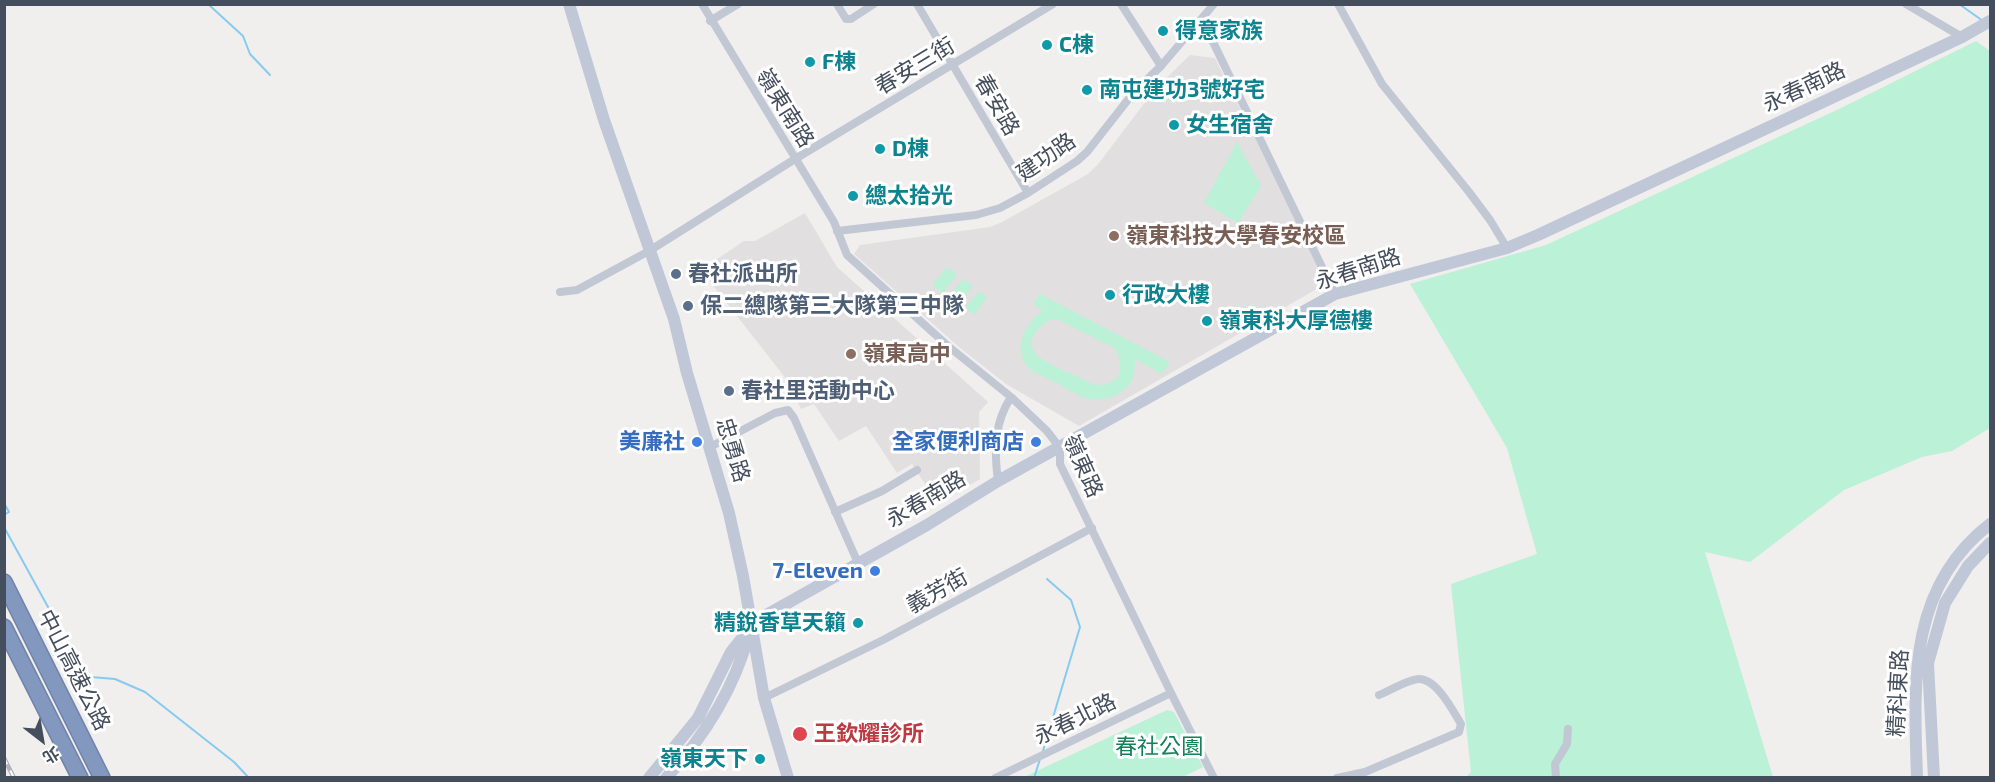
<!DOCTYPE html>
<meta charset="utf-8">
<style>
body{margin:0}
#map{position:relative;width:1995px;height:782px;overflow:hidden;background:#f1eeee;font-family:"Exo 2","Noto Sans TC",sans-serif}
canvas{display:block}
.frame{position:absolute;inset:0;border:6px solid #454e5c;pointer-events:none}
.north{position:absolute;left:12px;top:710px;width:60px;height:60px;-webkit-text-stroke:4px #fff;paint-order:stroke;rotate:149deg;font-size:16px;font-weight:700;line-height:24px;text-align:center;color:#454e5c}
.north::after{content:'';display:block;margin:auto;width:21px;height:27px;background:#454e5c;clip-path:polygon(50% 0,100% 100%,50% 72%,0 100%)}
</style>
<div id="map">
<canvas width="1995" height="782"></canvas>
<div class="frame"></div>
<div class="north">北</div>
</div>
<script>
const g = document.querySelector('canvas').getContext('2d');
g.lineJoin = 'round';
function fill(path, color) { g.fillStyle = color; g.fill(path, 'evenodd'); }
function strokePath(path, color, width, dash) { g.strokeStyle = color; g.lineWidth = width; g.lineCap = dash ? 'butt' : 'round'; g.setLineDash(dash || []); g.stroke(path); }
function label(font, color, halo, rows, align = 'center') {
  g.font = font + ' "Exo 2","Noto Sans TC",sans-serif'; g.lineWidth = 6; g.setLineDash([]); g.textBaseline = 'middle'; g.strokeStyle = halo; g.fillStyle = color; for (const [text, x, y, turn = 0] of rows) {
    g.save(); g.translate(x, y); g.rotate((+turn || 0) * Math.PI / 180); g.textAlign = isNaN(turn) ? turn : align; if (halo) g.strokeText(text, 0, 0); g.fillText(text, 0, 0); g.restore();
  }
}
fill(new Path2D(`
 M1190,55l25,3 112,225 -248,143 -73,-42 -47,-37 -105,-93 6,-9 130,-18 12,-5 86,-48 11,-11 56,-74z
 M805,213l32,54 151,135 -9,10 1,67 -42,25 -26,-40 -15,9 -31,-47 -27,15 -25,-37 -13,5 -14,-29 -86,-110 43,-29h11z`), '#e2dfe0');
fill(new Path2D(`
 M1976,41l14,10v377l-38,23 -30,6 -78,33 -94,72 -45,-10 68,225h-307l5,-5 -20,-188 86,-30 -30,-106 -97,-164 136,-39 295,-137z
 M1237,142l24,44 -23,37 -34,-20z
 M947,267l10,8 -14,18 -11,-8z
 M963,279l10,7 -14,19 -11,-8z
 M979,291l8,7 -13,17 -9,-7z
 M1040,294l130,68 -8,12 -27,-15c0,9 0,19 -6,26 -10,13 -32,18 -47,12 -8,-3 -16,-9 -24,-13 -8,-5 -21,-9 -28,-15 -20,-18 -4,-47 13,-59l-10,-6zM1051,320h8l57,29 4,13v13c-7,7 -15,11 -25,10 -13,-7 -47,-20 -56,-28 -16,-14 -3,-30 12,-37z
 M1167,710l7,2 29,55 -20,10h-159z`), '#baf1d7');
strokePath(new Path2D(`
 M208,4l35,32 7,18 20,21
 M1959,4l24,17
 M4,503l5,9 -5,3
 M4,527l77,140 10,10 24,2 30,13 89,70 15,16
 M1043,751l37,-124 -9,-27 -24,-21
 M1034,778l6,-19`), '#85cbf0', 2);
const highway = new Path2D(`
 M4,582l98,196
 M4,627l76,151`);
strokePath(highway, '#6f83ab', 18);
strokePath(new Path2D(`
 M702,4l132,218 13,33 101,91 63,51 36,34 13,17v16l111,229 43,85
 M837,4l9,15h5l23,-15
 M917,4l111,189
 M1121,4l40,62
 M1338,4l44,80 87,108 21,28 17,28
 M1906,4l56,33
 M710,21l28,-17
 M1201,22l13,22 121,250
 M837,231l139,-16 24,-7 28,-15 49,-32 10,-9 47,-60 27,-26 53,-62
 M560,292l17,-2 72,-39 146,-92 258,-155
 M710,447l65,-34 13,-3 6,8 64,145
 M998,481c-4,-31 -4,-58 13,-84
 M835,512l47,-21 35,-21
 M764,698l119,-58 209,-112
 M995,778l176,-85
 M1337,778l28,-6 94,-40 2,-8c-8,-13 -24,-45 -42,-45 -10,0 -30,12 -40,16
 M1556,778l-1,-14 12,-20 1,-15`), '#c1c8d4', 8);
strokePath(new Path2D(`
 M569,4l35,116 70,199 13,54 42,140 14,63 21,122 24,80
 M649,778l49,-60 33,-66 20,-25 17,-13 159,-89 71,-44 337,-187 172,-46 31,-13 424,-198 28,-16
 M666,778c39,-42 68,-89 83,-144
 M1917,778c-3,-94 -10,-190 73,-254
 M1934,778l-6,-115 17,-60 23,-37 22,-23`), '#c0c8d8', 12);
strokePath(highway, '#8398bf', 15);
const rail = new Path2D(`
 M4,758l10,20`);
strokePath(rail, '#b0b2b9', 4.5);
strokePath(rail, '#fff', 2, [7]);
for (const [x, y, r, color] of [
 [1163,31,6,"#0f9aa8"],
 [1047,45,6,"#0f9aa8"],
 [810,62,6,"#0f9aa8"],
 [1087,90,6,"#0f9aa8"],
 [1174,125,6,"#0f9aa8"],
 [880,149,6,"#0f9aa8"],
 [853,196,6,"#0f9aa8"],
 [1114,236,6,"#8d6e63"],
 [676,274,6,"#5c6f8a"],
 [1110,295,6,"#0f9aa8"],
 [688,306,6,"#5c6f8a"],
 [1207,321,6,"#0f9aa8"],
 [851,354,6,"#8d6e63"],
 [729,391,6,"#5c6f8a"],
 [697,442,6,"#3f7fe0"],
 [1036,442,6,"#3f7fe0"],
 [875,571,6,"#3f7fe0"],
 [858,623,6,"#0f9aa8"],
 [800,734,8,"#e0444e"],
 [760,759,6,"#0f9aa8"]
]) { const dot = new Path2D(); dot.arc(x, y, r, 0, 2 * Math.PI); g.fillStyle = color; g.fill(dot); strokePath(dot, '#fff', 2); }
label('bold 22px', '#0d838f', '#fff', [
 ["得意家族",1175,31],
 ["C棟",1059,45],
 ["F棟",822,62],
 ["南屯建功3號好宅",1099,90],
 ["女生宿舍",1186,125],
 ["D棟",892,149],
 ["總太拾光",865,196],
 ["行政大樓",1122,295],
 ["嶺東科大厚德樓",1219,321],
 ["精銳香草天籟",846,623,"right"],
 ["嶺東天下",748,759,"right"]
], 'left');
label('22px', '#454e5c', '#fff', [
 ["春安三街",915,66,-31],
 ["永春南路",1804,87,-25],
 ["春安路",997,105,60],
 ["嶺東南路",785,108,58],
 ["建功路",1046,157,-35],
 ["永春南路",1358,269,-18],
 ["忠勇路",733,450,73],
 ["嶺東路",1083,466,66],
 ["永春南路",926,499,-31],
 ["義芳街",937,591,-29],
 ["中山高速公路",74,670,63],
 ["精科東路",1898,693,-87],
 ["永春北路",1075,719,-26]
]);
label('bold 22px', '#785e54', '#fff', [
 ["嶺東科技大學春安校區",1126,236],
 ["嶺東高中",863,354]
], 'left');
label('bold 22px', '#4e5e75', '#fff', [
 ["春社派出所",688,274],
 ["保二總隊第三大隊第三中隊",700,306],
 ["春社里活動中心",741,391]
], 'left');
label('bold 22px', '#366cbe', '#fff', [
 ["美廉社",685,442],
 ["全家便利商店",1024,442],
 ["7-Eleven",863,571]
], 'right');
label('bold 22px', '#be3a42', '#fff', [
 ["王欽耀診所",814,734]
], 'left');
label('22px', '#138159', '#fff', [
 ["春社公園",1159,747]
]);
</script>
